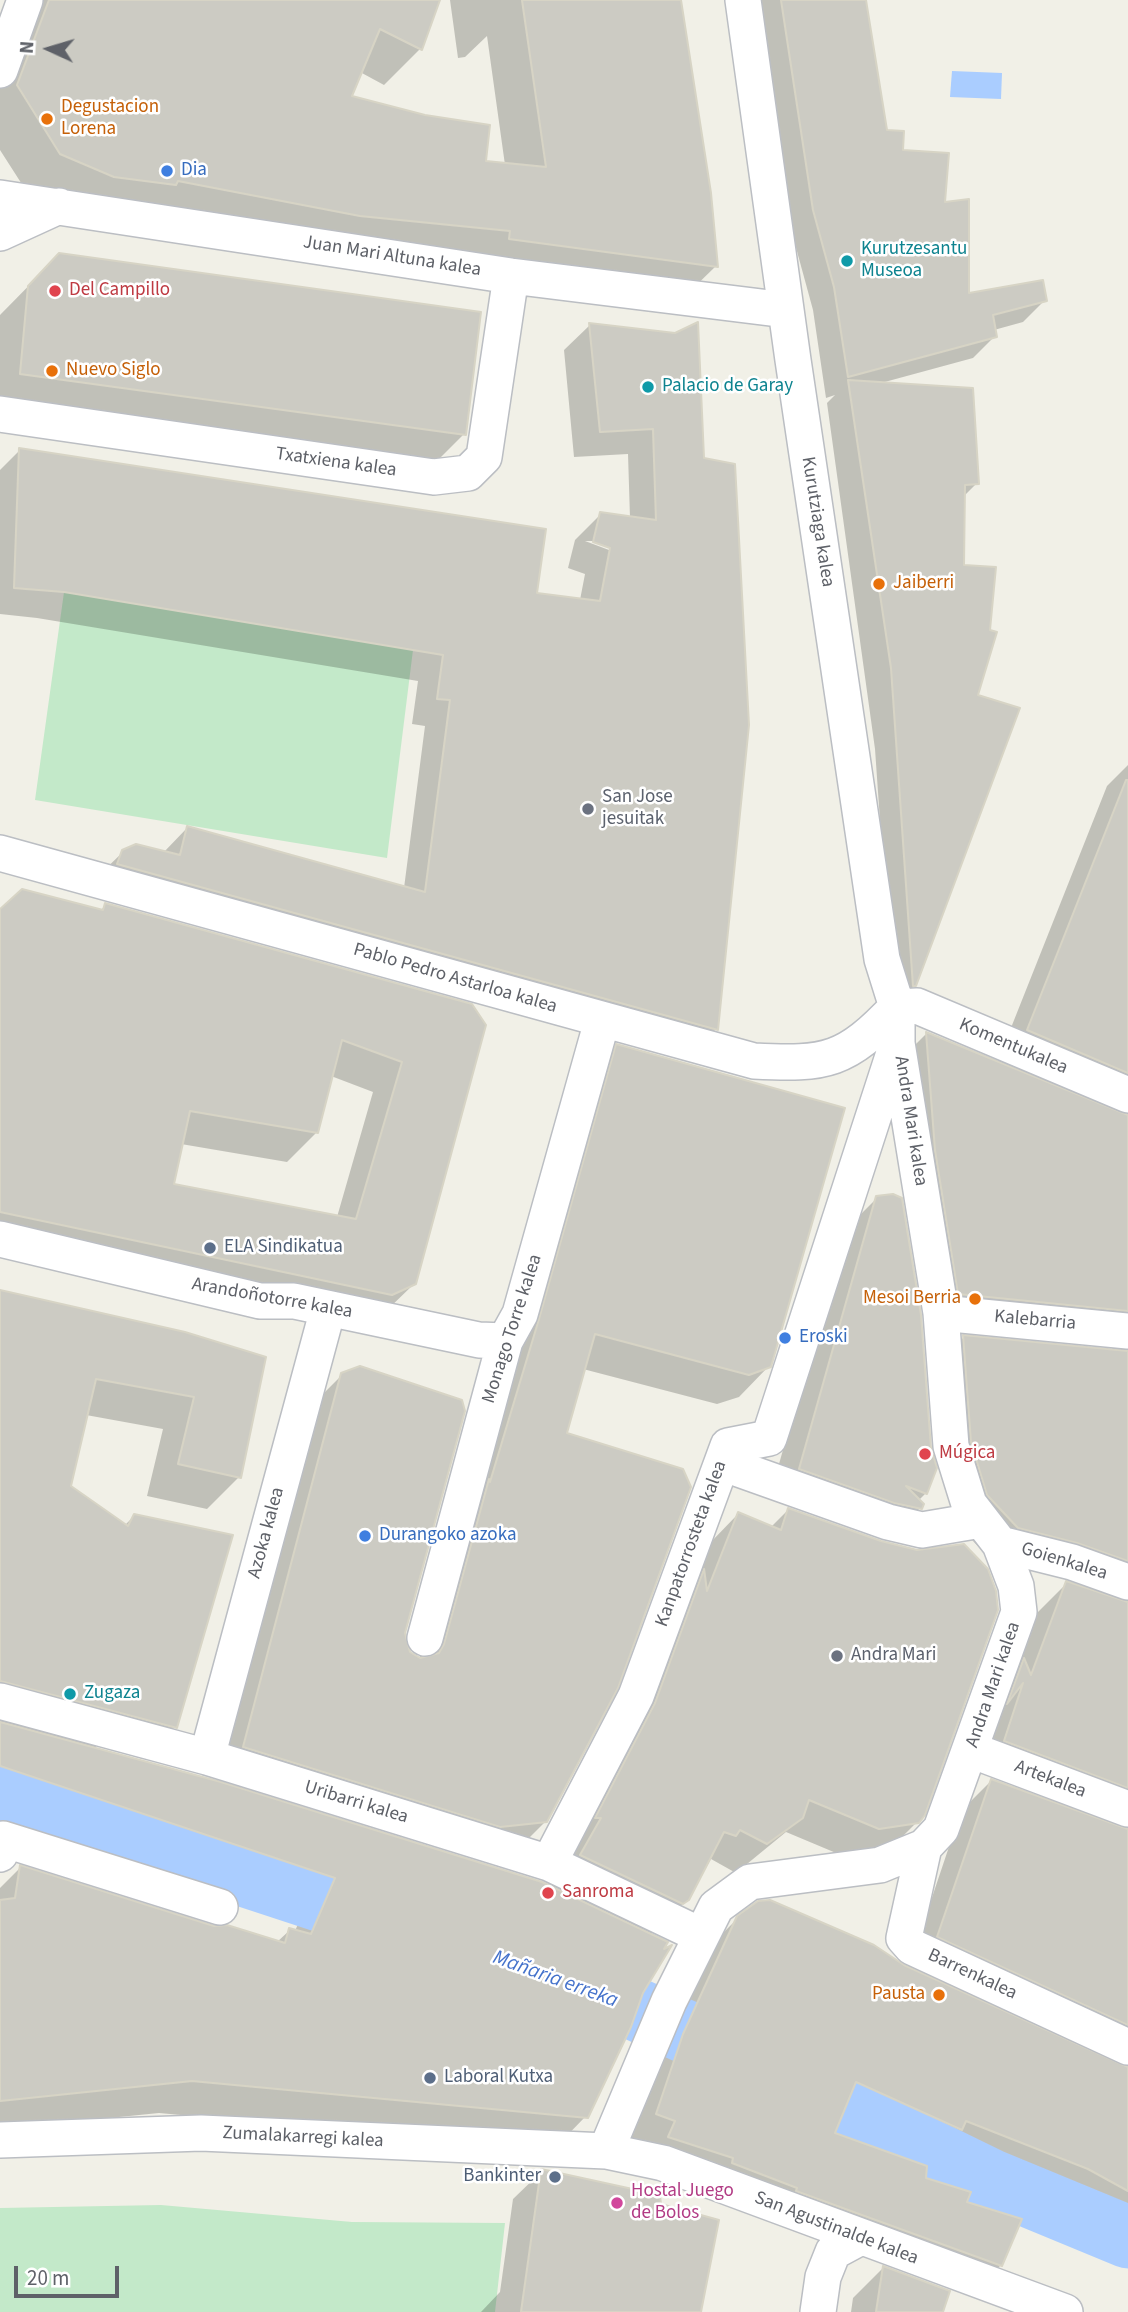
<!DOCTYPE html>
<meta charset="utf-8">
<style>
body{margin:0}
#map{position:relative;width:1128px;height:2312px;overflow:hidden;background:#f1f0e7;font-family:"Source Sans 3",sans-serif}
canvas{display:block}
.north{position:absolute;left:14px;top:14px;width:70px;height:70px;-webkit-text-stroke:5px #fff;paint-order:stroke;rotate:274deg;font-size:19px;font-weight:700;line-height:28px;text-align:center;color:#5e6168}
.north::after{content:'';display:block;margin:auto;width:24px;height:32px;background:#5e6168;clip-path:polygon(50% 0,100% 100%,50% 72%,0 100%)}
.scale{position:absolute;left:14px;top:2266px;width:105px;height:32px;box-sizing:border-box;border:4px solid #5e6168;border-top:0;padding-left:9px;font-size:21px;line-height:24px;white-space:nowrap;color:#5e6168;-webkit-text-stroke:5px #fff;paint-order:stroke}
</style>
<div id="map">
<canvas width="1128" height="2312"></canvas>
<div class="north">N</div>
<div class="scale">20 m</div>
</div>
<script>
const g = document.querySelector('canvas').getContext('2d');
g.lineJoin = 'round';
function fill(path, color) { g.fillStyle = color; g.fill(path, 'evenodd'); }
function strokePath(path, color, width, dash) { g.strokeStyle = color; g.lineWidth = width; g.lineCap = dash ? 'butt' : 'round'; g.setLineDash(dash || []); g.stroke(path); }
function label(font, color, halo, rows, align = 'center') {
  g.font = font + ' "Source Sans 3",sans-serif'; g.lineWidth = 5; g.setLineDash([]); g.textBaseline = 'middle'; g.strokeStyle = halo; g.fillStyle = color; for (const [text, x, y, turn = 0] of rows) {
    g.save(); g.translate(x, y); g.rotate((+turn || 0) * Math.PI / 180); g.textAlign = isNaN(turn) ? turn : align; if (halo) g.strokeText(text, 0, 0); g.fillText(text, 0, 0); g.restore();
  }
}
fill(new Path2D(`
 M64,592l349,58 -26,208 -352,-58z
 M161,2205l191,17 153,1 -10,89h-495v-104z`), '#c3e9c9');
fill(new Path2D(`
 M952,71l50,2 -1,26 -51,-2z`), '#aacdff');
fill(new Path2D(`
 M27,0h411l-18,49 -36,36 -24,-13 -10,25 134,65 21,3 -18,-129 -22,21 -7,1 -8,-58h229l37,266 -36,35 -655,-112 -25,-39v-76z
 M758,0h106l21,131 58,72 25,92 77,5 -22,22 -29,8 1,6 -22,22 -92,25 96,100 -14,14 -1,69 -47,419 -22,22 -18,-258 -48,-346 8,-8 -9,3 -13,-88 -21,-77z
 M60,254l404,180 -41,41 -423,-58v-102z
 M590,325l86,9 40,695 -26,26 -594,-177 27,-26 40,1 25,-26 216,61 21,-162 -13,-2 6,-43 -381,-63 -37,-4v-144l20,-20 515,144 45,6 5,-26 -17,-6 7,-28 26,-26 29,4 -2,-64 -54,3 -10,-107zM585,541h9l24,9 -1,3z
 M1128,765v317l-26,26 26,7v1121l-71,-37 -118,-48 -8,8 -92,-41 -7,16 93,45 76,86 -30,30 -204,-74 1,-3 -141,-74 81,-196 30,-30 170,51 53,-158 30,-30 122,45 -8,-7 -130,-48 62,-158 30,-30 28,9 1,-3 -49,-17 -59,-15 -30,-32 -24,-158 30,-30 150,15 -3,-7 -182,-21 -32,-261 29,-29 71,29 110,-277z
 M106,905l365,100 -56,278 -31,30 -384,-65v-336l100,-1zM331,1076l42,16 -36,125 -165,-31 9,-42 106,18 30,-30z
 M617,1046l152,320 -30,31 -22,7 -134,-35 -18,65 -19,387 -31,31 -302,-75 98,-371 31,-31 67,278 10,6 40,-148 128,-435z
 M877,1198l49,295 -8,8 2,7 -30,31 -121,-40 77,-270z
 M0,1291l184,43 55,143 -32,32 -60,-13 16,-67 -77,-14 -17,72 55,39 10,-10 41,211 -32,32 -47,-13 -1,4 455,138 23,-42 136,-302 29,-30 33,13 17,-17 129,312 -30,30 -39,6 -62,-26 -50,41 -25,-14 -23,40 -39,36 -7,57 -56,124 -32,33 -395,-36 -159,16v-241l21,-21 193,61 63,14 13,-12 5,1 9,-21 -304,-102z
 M542,2171l117,34 40,107h-218l19,-20 13,-93z
 M883,2268l58,44h-90l2,-14z`), '#0003');
strokePath(new Path2D(`
 M0,1795l405,133
 M557,1978l34,11 104,47 295,144 138,57`), '#aacdff', 63);
const building = new Path2D(`
 M49,0h391l-18,50 -42,-21 -28,67 73,19 65,10 -4,36 60,6 -24,-167h159l30,193 7,74 -209,-28 1,-8 -150,-15 -182,-35 -2,4 -62,-8 -54,-23 -43,-69z
 M781,0h85l21,130 17,1 -1,19 46,3 -4,49 24,-3v94l74,-13 4,21 -54,14 4,22 -149,40 -14,-90 -21,-77z
 M59,253l422,59 -15,123 -446,-61 8,-88z
 M698,322l6,136 31,6 14,261 -31,305 -601,-166 5,-14 14,-6 44,11 7,-29 238,66 25,-192 -13,-1 6,-44 -379,-63 -50,-4 5,-140 527,81 -9,64 63,8 10,-53 -17,-6 7,-30 56,8 -3,-91 -53,3 -11,-109 86,10z
 M848,380l125,8 6,96 -14,1 -1,80 32,2 -6,63 7,2 -19,63 42,13 -104,278h-3l-22,-318z
 M1126,780h2v293l-101,-43z
 M22,889l81,21 2,-7 367,101 14,21 -70,259 -24,11 -392,-83v-303zM342,1040l60,22 -46,157 -182,-35 16,-73 128,22z
 M926,1032l202,83v196l-170,-17 -23,-144z
 M616,1044l229,64 -74,259 -22,8 -154,-41 -28,99 116,36 8,18 -73,201 -71,134 -47,5 -257,-80 98,-374 19,-7 102,34 3,11 -60,222 5,19 10,6 19,-5 5,-9 45,-165 1,3 49,-163z
 M893,1194l9,4 19,117 10,133 6,20 -10,26 -21,-8 18,18 -2,5 -28,-6 -95,-34 77,-273z
 M0,1290l185,42 81,25 -25,121 -63,-14 16,-67 -98,-18 -25,107 57,40 6,-12 99,21 -56,193 -177,-47z
 M963,1335l165,16v210l-51,-18 -59,-15 -31,-33 -16,-53z
 M788,1508l93,33 36,9 47,-6 24,25 8,22 2,19 -73,205 -6,8 -40,6 -70,-29 -6,18 -36,26 -27,-14 -4,6 -12,-4 -35,68 -6,4 -103,-49 21,-37h-6l60,-115 49,-134 3,22 31,-79 43,18z
 M1066,1581l62,21v186l-124,-47 19,-58 -16,21 17,-46 7,17z
 M0,1722l221,60 321,100 126,60 -4,7 8,-4 -29,48 -12,34 -43,91 -396,-37 -192,20v-201l15,-2 5,-33 194,61 13,-1 58,18 4,-15 22,6 24,-56 -335,-112z
 M991,1779l137,50v196l-191,-88z
 M770,1900l104,45 30,20 224,102v124l-40,-22 -122,-48 -4,9 -106,-48 -21,51 92,33 -1,12 45,14 -4,10 55,17 -20,47 -206,-75 1,-3 -65,-25 1,-5 -65,-21 7,-16 -19,-7 27,-80 54,-118 21,-15z
 M541,2169l119,26 1,9 58,16 -18,92h-180z
 M883,2266l67,25 -7,21h-67z`);
fill(building, '#cccbc3');
strokePath(building, '#d7d4c5', 2);
const street = new Path2D(`
 M0,70l25,-70
 M0,198l511,78 275,34
 M0,233l59,-27
 M0,414l434,63 34,-4 16,-16 27,-181
 M0,853l754,208c73,4 92,0 143,-54l20,-1 211,89
 M0,1239l260,62h34l185,39 26,1
 M941,1313l187,18
 M722,1463l166,59 34,8 59,-10
 M1000,1544l72,18 56,20
 M425,1638l80,-297 15,-27 82,-293
 M0,1701l207,56 342,106 151,72
 M971,1750l157,59
 M207,1757l121,-448
 M924,1847l-20,91 8,9 216,100
 M0,1854l3,-15 217,68
 M549,1863l87,-167 92,-250 41,-8 126,-388
 M0,2140l201,-7 405,18 57,12 402,149
 M606,2151l63,-150 47,-94 34,-25 130,-17 44,-18 17,-18 78,-217 -3,-26 -16,-42 -31,-40 -18,-58 -10,-133 -44,-270v-36l-15,-48 -89,-599 -50,-360
 M818,2312l5,-35 10,-25 26,-14`);
strokePath(street, '#bbbec3', 38);
strokePath(street, '#fff', 35);
for (const [x, y, r, color] of [
 [47,119,7,"#e8710a"],
 [167,171,7,"#3f7fe0"],
 [847,261,7,"#0f9aa8"],
 [55,291,7,"#e0444e"],
 [52,371,7,"#e8710a"],
 [648,387,7,"#0f9aa8"],
 [879,584,7,"#e8710a"],
 [588,809,7,"#6b7280"],
 [210,1248,7,"#5c6f8a"],
 [975,1299,7,"#e8710a"],
 [785,1338,7,"#3f7fe0"],
 [925,1454,7,"#e0444e"],
 [365,1536,7,"#3f7fe0"],
 [837,1656,7,"#6b7280"],
 [70,1694,7,"#0f9aa8"],
 [548,1893,7,"#e0444e"],
 [939,1995,7,"#e8710a"],
 [430,2078,7,"#5c6f8a"],
 [555,2177,7,"#5c6f8a"],
 [617,2203,7,"#d1479c"]
]) { const dot = new Path2D(); dot.arc(x, y, r, 0, 2 * Math.PI); g.fillStyle = color; g.fill(dot); strokePath(dot, '#fff', 2.5); }
label('19px', '#c56008', '#fff', [
 ["Degustacion",61,108],
 ["Lorena",61,130],
 ["Nuevo Siglo",66,371],
 ["Jaiberri",893,584],
 ["Mesoi Berria",961,1299,"right"],
 ["Pausta",925,1995,"right"]
], 'left');
label('19px', '#366cbe', '#fff', [
 ["Dia",181,171],
 ["Eroski",799,1338],
 ["Durangoko azoka",379,1536]
], 'left');
label('19px', '#0d838f', '#fff', [
 ["Kurutzesantu",861,250],
 ["Museoa",861,272],
 ["Palacio de Garay",662,387],
 ["Zugaza",84,1694]
], 'left');
label('19px', '#5e6168', '#fff', [
 ["Juan Mari Altuna kalea",392,257,9],
 ["Txatxiena kalea",336,463,8],
 ["Kurutziaga kalea",817,522,81],
 ["Pablo Pedro Astarloa kalea",455,979,16],
 ["Komentukalea",1013,1047,23],
 ["Andra Mari kalea",910,1121,81],
 ["Arandoñotorre kalea",272,1299,10],
 ["Kalebarria",1035,1321,5],
 ["Monago Torre kalea",513,1329,-72],
 ["Azoka kalea",267,1533,-75],
 ["Kanpatorrosteta kalea",692,1544,-70],
 ["Goienkalea",1064,1562,17],
 ["Andra Mari kalea",994,1685,-71],
 ["Artekalea",1050,1780,21],
 ["Uribarri kalea",356,1803,17],
 ["Barrenkalea",972,1975,25],
 ["Zumalakarregi kalea",303,2138,3],
 ["San Agustinalde kalea",836,2229,21]
]);
label('19px', '#be3a42', '#fff', [
 ["Del Campillo",69,291],
 ["Múgica",939,1454],
 ["Sanroma",562,1893]
], 'left');
label('19px', '#5b616d', '#fff', [
 ["San Jose",602,798],
 ["jesuitak",602,820],
 ["Andra Mari",851,1656]
], 'left');
label('19px', '#4e5e75', '#fff', [
 ["ELA Sindikatua",224,1248],
 ["Laboral Kutxa",444,2078],
 ["Bankinter",541,2177,"right"]
], 'left');
label('19px', '#b23c85', '#fff', [
 ["Hostal Juego",631,2192],
 ["de Bolos",631,2214]
], 'left');
label('italic 21px', '#4472cb', '#fff', [
 ["Mañaria erreka",555,1980,20]
]);
</script>
